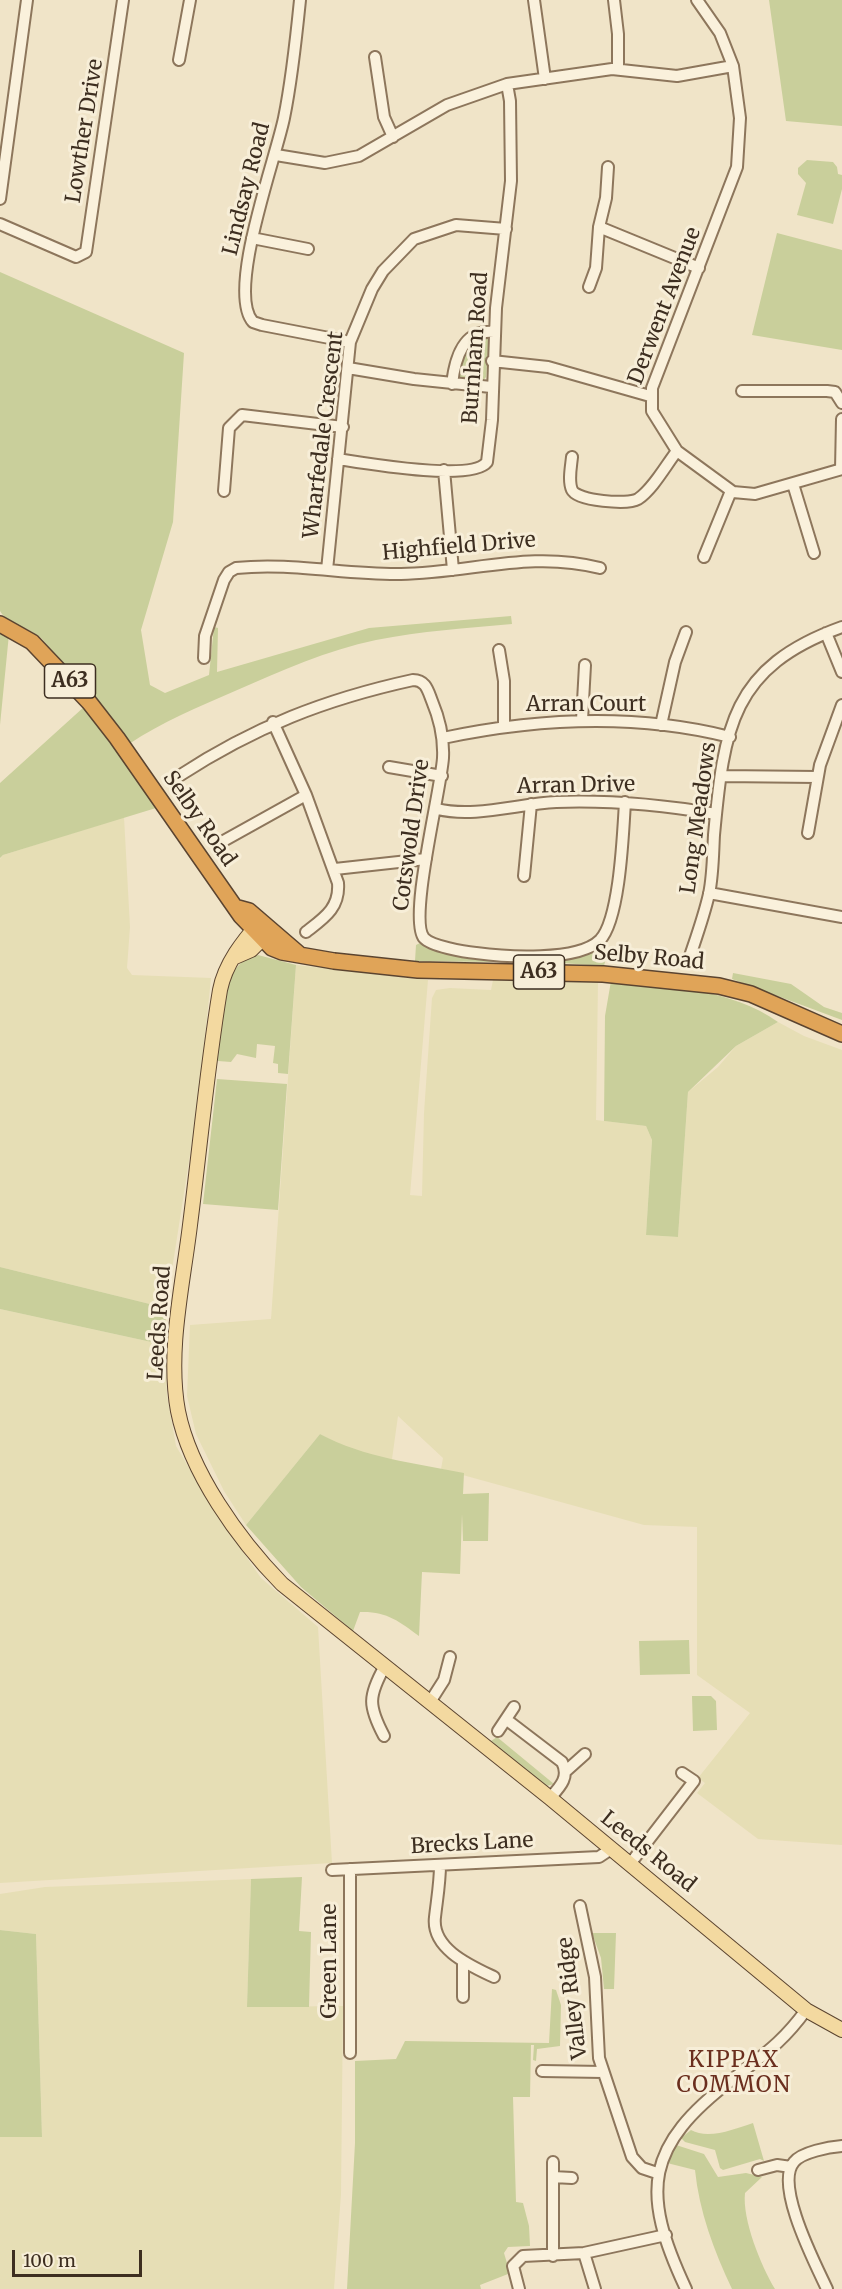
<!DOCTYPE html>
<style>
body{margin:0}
#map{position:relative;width:842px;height:2289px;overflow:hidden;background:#f0e4c8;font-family:Merriweather,serif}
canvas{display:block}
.scale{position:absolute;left:12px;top:2250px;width:130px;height:27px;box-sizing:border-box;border:3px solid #3d2e20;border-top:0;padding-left:8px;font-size:18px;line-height:21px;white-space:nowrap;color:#3d2e20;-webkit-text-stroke:4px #f7eed8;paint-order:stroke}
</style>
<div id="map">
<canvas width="842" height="2289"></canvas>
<div class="scale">100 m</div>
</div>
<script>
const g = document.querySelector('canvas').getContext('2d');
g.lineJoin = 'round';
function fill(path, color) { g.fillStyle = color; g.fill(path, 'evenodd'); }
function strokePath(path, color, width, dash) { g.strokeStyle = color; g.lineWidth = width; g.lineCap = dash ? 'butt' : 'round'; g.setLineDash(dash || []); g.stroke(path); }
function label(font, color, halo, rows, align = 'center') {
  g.font = font + ' Merriweather,serif'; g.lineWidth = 6; g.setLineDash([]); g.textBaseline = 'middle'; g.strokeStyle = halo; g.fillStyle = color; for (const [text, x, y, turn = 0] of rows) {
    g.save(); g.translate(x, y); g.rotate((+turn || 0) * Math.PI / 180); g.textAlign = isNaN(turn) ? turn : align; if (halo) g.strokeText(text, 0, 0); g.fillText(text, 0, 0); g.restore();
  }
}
fill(new Path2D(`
 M124,817l6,110 -3,41 5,7 79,3 -12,119 -33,211 -166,-41v-408l3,-4z
 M296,965l132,15 -18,215 12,1 2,-83 8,-115 4,-8 14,-2 41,2 2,-10 105,2 -2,138 50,6 6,14 -6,95 32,2 10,-145 30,-25 18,-21 42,-24 26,14 38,14v795l-84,-6 -61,-46 8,-10 -7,-5 52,-65 -53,-38v-148l-53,-2 -203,-56 2,-11 -45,-42 -6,43h-8l-41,-13 -23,-12 -74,91 -22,-34 -28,-57 -9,-38 3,-71 81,-6z
 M0,1309l165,36 2,50 9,51 40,67 45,65 57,49 14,236 -332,20z
 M251,1879l-4,128 96,-1 -2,188 -7,95h-334v-152l42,-1 -6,-202 -36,-4v-36l45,-7z`), '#e6deb5');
fill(new Path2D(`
 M769,0h73v126l-56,-5z
 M807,160l26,2 4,5 1,7 4,1v14l-9,35 -36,-9 9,-32 -8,-9v-6z
 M777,233l65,17v100l-90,-15z
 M0,272l184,81 -11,169 -32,108 9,55 15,8 44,-18 5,-48 4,1 -1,44 152,-44 142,-12 1,8c-45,4 -91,7 -136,16 -49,10 -95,31 -141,51 -37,16 -73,31 -106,53 -28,-36 -57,-71 -87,-105 -12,-12 -34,-14 -42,-28z
 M487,337l2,4 -3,36 -4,5h-19l-6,-4 -1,-10 17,-28z
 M0,629l9,5 -9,91z
 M85,706l71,102 -153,47 -3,3v-75z
 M422,942l73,20 -80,-1 1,-16z
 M604,943l4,6 -4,17 -56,-4 30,-7z
 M258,955l38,10 -8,109 -10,-1v-9l-5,-1 2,-17 -18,-2 -1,14 -19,-4 -6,8 -13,-1c3,-33 -2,-98 40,-106z
 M733,973l58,11 33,23 18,6v7l-110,-41z
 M611,981c55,5 122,8 167,41l-42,24 -48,46 -10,145 -32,-2 6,-95 -6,-14 -42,-5 1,-105z
 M217,1079l70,5 -9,126 -75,-6z
 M0,1267l166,41 -1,37 -165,-36z
 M320,1434c45,24 94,29 144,39l-1,21 26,-1 -1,48h-25l-1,-27 -2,60 -38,-2 -3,64c-20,-15 -33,-25 -59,-24l-7,19 -52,-44 -55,-62z
 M689,1640l1,34 -50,1 -1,-34z
 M692,1696h19l5,5 1,29 -24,1z
 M497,1737l57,47 -7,2 -56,-45z
 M302,1877l-3,54 12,1 -2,75h-62l4,-128z
 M0,1930l36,4 6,203h-42z
 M592,1933h24l-2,56h-10l-3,-31z
 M552,1989l4,1 5,15 -1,41 -23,3 -1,12 -3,-1 1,-15h-3l-1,52h-17l3,105 7,1 6,23 1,20 -22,1 -4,6 5,17 -1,4 -28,11 1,4h-134l8,-146v-82l41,-2 9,-18 144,2z
 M753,2123l11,38 -4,-2 -37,11 -3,-2 -5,-18 -30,-8 -4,-4 10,-8c17,10 44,-1 62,-7z
 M676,2145l28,9 14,23 28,-4 16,4 -17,16c-3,26 16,73 30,96h-43c-18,-38 -33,-78 -37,-119l-28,-7z`), '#c9cf9b');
const minor = new Path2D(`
 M300,0c-4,40 -8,79 -16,118 -8,40 -58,174 -31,204l9,3 88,17
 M534,0l11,79
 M614,0l4,34v35
 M697,0l23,33 13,33 7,52 -3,49 -85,221v23l25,40 56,41 22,2 87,-25
 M375,57l9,60 9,20
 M179,60l11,-60
 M276,155l49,8 34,-7 88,-51 60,-21 105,-15 65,7 56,-10
 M0,199l27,-199
 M0,224l76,33 10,-5 37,-252
 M599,227l100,41
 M252,238l56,11
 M589,287l7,-19 3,-41 7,-29 2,-31
 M492,361l56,6 102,29
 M348,368l66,11 77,8
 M452,384c3,-26 11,-55 42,-52
 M742,391h85l8,1 7,11
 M572,457c-1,10 -4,24 0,33 5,11 56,15 66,9 15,-10 28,-34 39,-48
 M338,459c26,4 134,23 149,3l5,-42 4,-112 15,-127 -1,-80 -3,-17
 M841,469l1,-50
 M444,470l9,100
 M793,484l21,69
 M224,491l5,-63 13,-13 101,12
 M704,557l27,-66
 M327,570l23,-228 22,-53 11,-18 31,-32 42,-14 50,4
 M826,633l16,39
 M499,650l5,31v46
 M204,658l1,-22 19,-56 5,-8 7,-4c55,-6 110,7 165,6 70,-1 129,-24 199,-6
 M582,720l3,-55
 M273,722l33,73 32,88c2,25 -14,35 -32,49
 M661,725l14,-63 11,-30
 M443,738c95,-20 192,-25 287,-1
 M389,767l53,9
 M179,776c75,-49 147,-77 234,-96 13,0 15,11 19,21 8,19 12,37 11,57 -2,32 -35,161 -19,180 7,8 40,14 52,15 29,4 102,9 124,-13 20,-21 23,-107 25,-138
 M721,776l96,1
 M437,809c38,9 80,-5 119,-7 54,-2 107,3 160,12
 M808,833l12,-68 22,-60
 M218,844l88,-49
 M335,869l91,-10
 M524,876l7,-72
 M709,893l133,24
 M689,959c7,-21 15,-43 20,-65 4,-19 4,-40 5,-59 10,-107 17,-168 128,-208
 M430,1702l14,-22 6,-23
 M507,1720l55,42c8,15 -2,25 -12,36
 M498,1731l16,-24
 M384,1736c-16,-30 -16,-40 1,-70
 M566,1771l19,-17
 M630,1864l64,-83 -12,-8
 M440,1865c0,18 -3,34 -5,52 -4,32 36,49 59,60
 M332,1870l267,-13 12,-8
 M580,1906l15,71 4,81 33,99 10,11 15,5
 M463,1961v36
 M350,2053v-184
 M542,2071l61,1
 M758,2170l19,-5 14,2
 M553,2177l19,1
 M584,2253l11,36
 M553,2256v-94
 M519,2289l-6,-23 10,-10 61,-3 82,-18
 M686,2289c-46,-98 -41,-143 47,-210 30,-24 50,-37 73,-69
 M827,2289c-11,-24 -53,-104 -33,-127 8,-10 35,-15 48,-16`);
const major = new Path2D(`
 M260,922c-17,19 -35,42 -40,68 -13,78 -20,157 -30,235 -7,59 -23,126 -12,186 12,61 61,129 104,173l268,214 256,212 36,20
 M235,957l16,-7 18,-18`);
const highway = new Path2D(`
 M0,624l32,18 57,60 28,36 124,178 31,32 10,4 52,9 84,9 185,4 116,12 32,8 91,40
 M238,908l11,3 50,43`);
strokePath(minor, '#8d765c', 14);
strokePath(major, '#5b4430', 16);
strokePath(highway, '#5b4430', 18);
strokePath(minor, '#faf1dc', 10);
strokePath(major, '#f3d9a0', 14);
strokePath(highway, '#e0a458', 15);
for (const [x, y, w] of [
 [70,681,51],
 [539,972,51]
]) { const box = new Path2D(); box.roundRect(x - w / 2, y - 17, w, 34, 4.5); g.fillStyle = '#f7eed8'; g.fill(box); strokePath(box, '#3d2e20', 1.5); }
label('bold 20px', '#3d2e20', null, [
 ["A63",70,681],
 ["A63",539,972]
]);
label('21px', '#3d2e20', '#f7eed8', [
 ["Lowther Drive",85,131,-81],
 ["Lindsay Road",247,189,-76],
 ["Derwent Avenue",665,306,-69],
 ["Burnham Road",476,348,-86],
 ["Wharfedale Crescent",324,435,-83],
 ["Highfield Drive",459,547,-5],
 ["Arran Court",586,705],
 ["Arran Drive",576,786,-1],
 ["Long Meadows",699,818,-82],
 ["Selby Road",199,819,55],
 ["Cotswold Drive",412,835,-82],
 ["Selby Road",649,958,5],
 ["Leeds Road",160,1323,-86],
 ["Brecks Lane",472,1844,-3],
 ["Leeds Road",648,1852,39],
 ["Green Lane",330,1961,-90],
 ["Valley Ridge",573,1998,-97]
]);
g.letterSpacing = '1.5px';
label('22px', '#6b2e1e', '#f7eed8', [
 ["KIPPAX",734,2061],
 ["COMMON",734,2086]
]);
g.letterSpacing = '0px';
</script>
